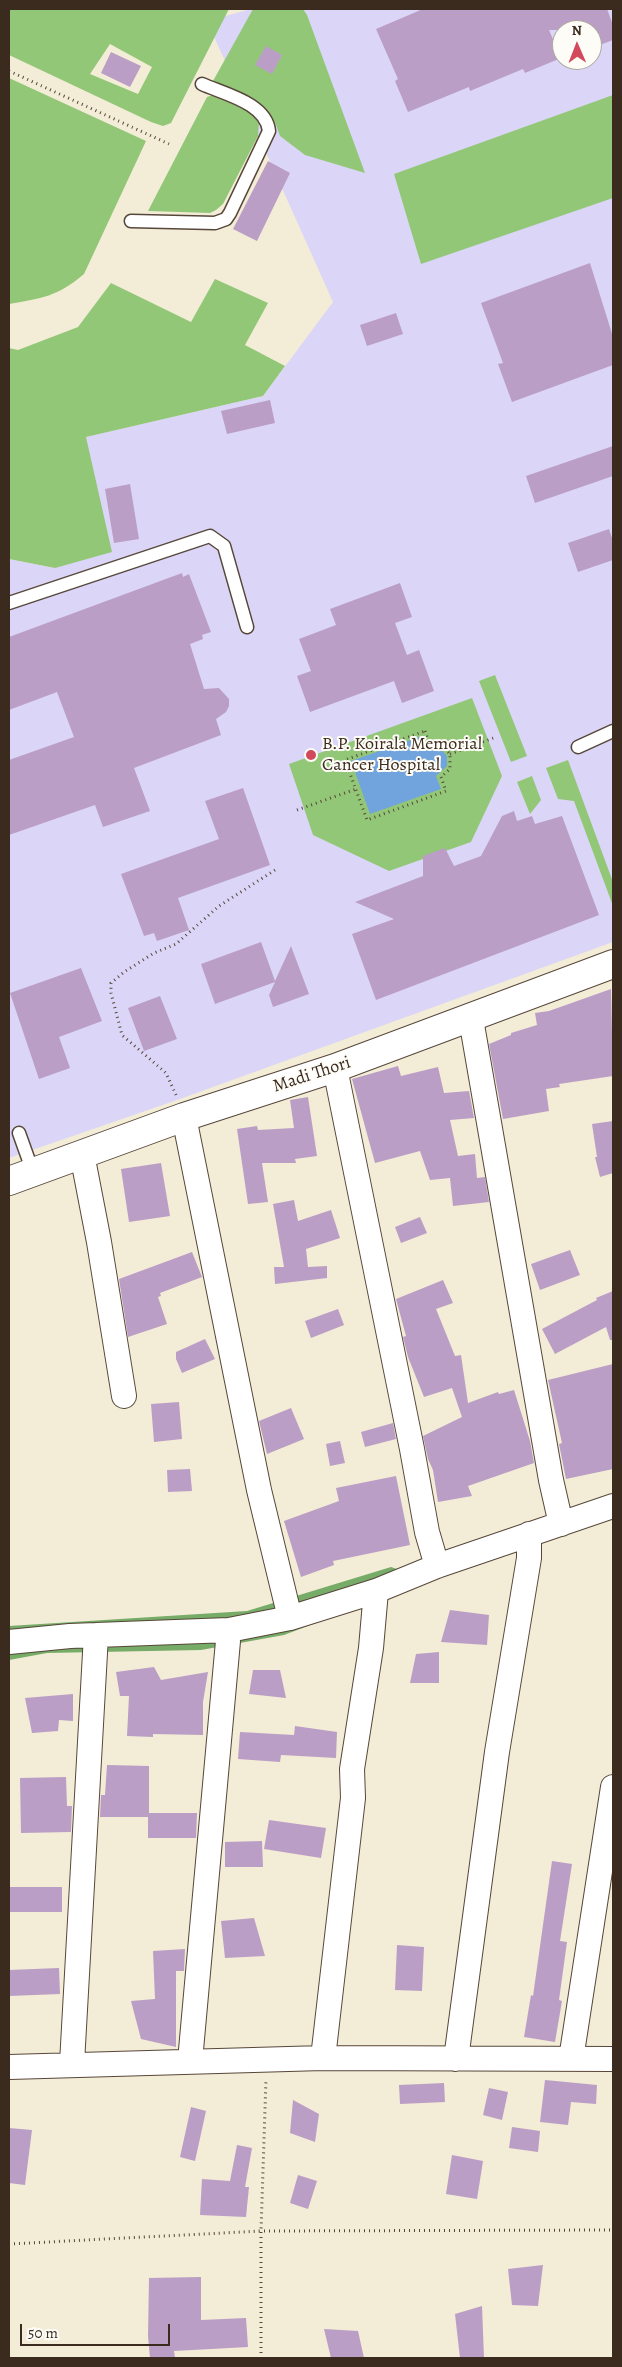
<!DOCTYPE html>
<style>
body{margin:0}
#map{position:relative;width:622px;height:2367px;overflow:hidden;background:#f3ecd7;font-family:Alegreya,serif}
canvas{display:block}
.frame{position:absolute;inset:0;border:10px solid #3b2a1e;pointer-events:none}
.north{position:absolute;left:552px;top:20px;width:50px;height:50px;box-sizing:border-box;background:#fdfcf7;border:1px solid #afa8a0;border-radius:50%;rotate:359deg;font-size:14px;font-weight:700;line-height:20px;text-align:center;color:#3b2a1e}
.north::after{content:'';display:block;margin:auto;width:18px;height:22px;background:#d1495b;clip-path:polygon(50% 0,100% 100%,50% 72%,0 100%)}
.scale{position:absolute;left:20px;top:2324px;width:150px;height:22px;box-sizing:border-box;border:2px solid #3b2a1e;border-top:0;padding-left:6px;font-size:15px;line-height:18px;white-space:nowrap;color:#3b2a1e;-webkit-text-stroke:4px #fdfcf7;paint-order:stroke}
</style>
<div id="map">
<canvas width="622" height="2367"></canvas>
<div class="frame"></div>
<div class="north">N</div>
<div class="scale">50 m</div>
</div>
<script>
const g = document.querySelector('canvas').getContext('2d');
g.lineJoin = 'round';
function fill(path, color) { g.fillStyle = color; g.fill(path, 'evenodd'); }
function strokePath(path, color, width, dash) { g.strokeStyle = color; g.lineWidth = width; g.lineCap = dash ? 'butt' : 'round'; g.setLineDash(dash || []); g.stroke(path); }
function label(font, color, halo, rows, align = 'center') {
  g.font = font + ' Alegreya,serif'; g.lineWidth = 4; g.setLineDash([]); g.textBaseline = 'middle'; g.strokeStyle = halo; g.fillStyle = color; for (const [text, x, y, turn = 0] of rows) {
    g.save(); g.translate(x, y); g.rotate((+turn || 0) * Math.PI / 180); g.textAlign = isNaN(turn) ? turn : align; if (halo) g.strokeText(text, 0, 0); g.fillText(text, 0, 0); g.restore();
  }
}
fill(new Path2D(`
 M251,9h362v933l-433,157 -171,59v-599l46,9 30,-131 178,-41 70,-94 -126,-281zM562,30h30v30h-30z`), '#dbd6f7');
fill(new Path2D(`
 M9,9h220l-58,114 -8,3 -12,-4 -142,-67zM110,44l42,23 -14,27 -48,-20z
 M253,9h50l4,6 58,158 -60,-18 -25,-19 -4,-11 -14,-20 -49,-24z
 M9,78l137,63 -62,133c-27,23 -42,24 -75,30z
 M213,95l36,16 10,10 -1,15 -35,68 -7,6 -6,3 -62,-2 59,-114z
 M613,95v103l-192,66 -27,-90z
 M215,279l53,24 -23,42 40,21 -22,30 -177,41 26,115 -57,16 -46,-9v-211l9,2 60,-23 33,-44 80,39z
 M495,675l32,81 -16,6 -32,-81z
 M472,698l30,78 -31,66 -82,29 -76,-36 -24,-71z
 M568,760l45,122v24l-39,-105 -16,-2 -12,-31z
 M532,776l9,24 -11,14 -13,-32z`), '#93c778');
fill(new Path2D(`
 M391,1567l37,13 -144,55 -83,15 -154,3 -38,7v-34l238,-15z`), '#76ac68');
fill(new Path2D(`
 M422,736l4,11 14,1 7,8v10l-11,10 5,13 -71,25 -19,-53z`), '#71a3dc');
fill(new Path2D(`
 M423,9h184l6,16v15l-21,8v-18h-43l12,28 -36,15 -2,-4 -53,22 -1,-4 -61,25 -13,-31 3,-2 -22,-50z
 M266,46l16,9 -10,19 -17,-9z
 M111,52l30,14 -11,21 -29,-14z
 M268,161l22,12 -33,68 -24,-12z
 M590,263l23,74v28l-101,37 -14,-38 5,-1 -22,-60z
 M396,313l7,21 -36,12 -7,-21z
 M270,400l5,23 -48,11 -6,-23z
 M613,446v30l-78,27 -9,-27z
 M130,484l9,55 -25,4 -9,-54z
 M609,529l4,12v19l-35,12 -10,-29z
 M182,573l1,4 6,-3 22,58 -9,3 1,4 -13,5 14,45 15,-1 10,11v7l-3,6 -10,7 5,16 -87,33 16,43 -47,16 -8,-22 -86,30v-75l65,-23 -17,-45 -48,18v-73z
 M400,583l12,34 -17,6 12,32 12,-5 15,41 -32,12 -8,-22 -84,31 -13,-36 14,-5 -12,-32 37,-14 -6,-16z
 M243,788l27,77 -92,33 11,32 -32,11 -3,-8 -10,3 -23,-62 98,-35 -14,-38z
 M514,811l3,10 15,-5 3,8 27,-8 37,99 -223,85 -24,-66 42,-15 -39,-17 68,-26v-20l22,-8 9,18 27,-10 21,-40z
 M261,942l14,39 16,-35 18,48 -36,13 -4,-12 6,-13 -60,22 -14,-40z
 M81,968l21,53 -43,16 11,31 -31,11 -29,-86z
 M611,989l2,87 -54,8 1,3 -14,2 3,22 -46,8 -14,-75 22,-9v-2l26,-8 -2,-12 14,-2z
 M160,996l17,43 -33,12 -16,-43z
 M398,1066l3,10 37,-9 6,26 25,-2 5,27 -24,2 8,36 17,-2 2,24 8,-1 4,25 -36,4 -3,-28 -20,2 -10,-29 -45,12 -23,-84z
 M308,1097l9,59 -22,3 1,4h-34l6,39 -20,2 -11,-75 20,-3 1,4 36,-2 -4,-28z
 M613,1121v52l-13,4 -5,-20h2l-5,-33z
 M161,1163l9,53 -41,6 -8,-53z
 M294,1200l4,21 33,-11 9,28 -34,11 2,18 19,-1v12l-52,6 -1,-17h10l-11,-63z
 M420,1217l7,16 -26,10 -6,-16z
 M570,1250l10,25 -40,15 -9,-26z
 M192,1252l10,25 -42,16 1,3 -3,1 9,27 -39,13 -9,-58z
 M443,1280l10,23 -17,6 19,47 6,-1 7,48 30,-11 1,2 15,-4 16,51 4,22 -66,23 4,10 -34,6 -5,-32 -5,-11 -5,-23 39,-19 -10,-29 -28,9 -16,-40 -5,-20 3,-1 -10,-37z
 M613,1291v49h-3l-4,-13 -51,27 -13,-25 55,-29 -1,-2z
 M338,1309l6,16 -33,13 -6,-17z
 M205,1339l10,20 -33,14 -6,-14v-7z
 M613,1364v105l-47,10 -7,-35 3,-1 -14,-63z
 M179,1402l3,37 -28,3 -3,-38z
 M291,1408l13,31 -37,15 -8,-33z
 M393,1423l3,16 -31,8 -4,-15z
 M340,1441l5,22 -15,3 -4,-22z
 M190,1469l2,22 -24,1 -1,-22z
 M396,1476l14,69 -77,16 1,4 -33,12 -17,-56 55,-20 -3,-13z
 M450,1610l39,5 -2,30 -46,-3z
 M439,1652v31h-29l6,-29z
 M154,1667l7,13 47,-8 -5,30v33l-50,-1v3l-26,-1 2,-40h-9l-4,-24z
 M253,1670h27l6,28 -37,-4z
 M73,1694v27l-14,-1 -1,11 -26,2 -7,-35z
 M295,1726l42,6 -1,26 -55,-3 -1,7 -42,-3 2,-27 54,3z
 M107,1765l42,1v47h48l-1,25h-48v-21h-48l1,-22h4z
 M66,1777l1,29h5l-1,26 -50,1 -1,-55z
 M269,1820l57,8 -5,30 -57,-9z
 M262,1841l1,26h-38v-25z
 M552,1861l20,3 -12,77 7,1 -8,58 3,1 -7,41 -31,-5 7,-42 2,1z
 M10,1887h52v25h-52z
 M254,1918l11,38 -40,2 -4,-37z
 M397,1945l27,2 -2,44 -27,-1z
 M185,1949l-1,22h-8v76l-35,-8 -10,-38 24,-2 -2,-48z
 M59,1968l1,26 -51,2v-26z
 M545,2080l52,5 -1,19 -25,-2 -3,23 -28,-3z
 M444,2083l1,19 -45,2 -1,-19z
 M489,2088l19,4 -6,28 -19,-5z
 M293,2100l26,14 -4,28 -25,-9z
 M191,2107l15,4 -11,50 -15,-4z
 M512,2127l28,4 -2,21 -29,-4z
 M9,2128l23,2 -7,55 -16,-2z
 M237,2145l15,3 -7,39h4l-3,30 -46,-2 2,-36 28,2z
 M452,2155l31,6 -6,38 -31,-5z
 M298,2175l19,6 -9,28 -18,-6z
 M543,2265l-5,41 -26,-1 -4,-36z
 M201,2277v43l45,-2 2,29 -74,4 1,7h-25l-2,-22 1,-58z
 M482,2306l2,52h-24l-5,-44z
 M324,2329l34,2 6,27h-33z`), '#bb9ec5');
const lane = new Path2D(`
 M131,221l84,2 11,-4 4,-6 39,-82c-3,-28 -45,-37 -67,-47
 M9,603l201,-67 14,10 23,81
 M578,747l35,-16
 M19,1133l14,39`);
const street = new Path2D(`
 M471,1019l80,461 10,44
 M335,1068l77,381 15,83 10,34
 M184,1117l75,373 31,128
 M82,1154l17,88 25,154
 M9,1642l61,-6 159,-6 61,-12 86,-27 61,-25 176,-60
 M323,2058l30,-260 -1,-29 19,-121 5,-57
 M456,2059l41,-307 32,-194v-24
 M571,2059l42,-272
 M190,2061l39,-431
 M72,2063l24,-428
 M9,2067l314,-9 290,1`);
const secondary = new Path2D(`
 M9,1181l175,-64 151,-49 278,-104`);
strokePath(lane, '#57473a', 15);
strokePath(street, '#57473a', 26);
strokePath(secondary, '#57473a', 30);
strokePath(new Path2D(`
 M9,71l160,73
 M425,731l4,12 11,1 10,10v15l-9,8 5,14 -79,29 -22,-60z
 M450,754l46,-17
 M297,810l59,-21
 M176,1095l-10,-22 -44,-38 -11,-42v-10l13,-11 30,-19 22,-9 43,-38 56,-36
 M9,2244l252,-13 5,-152
 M261,2358v-127l352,-1`), '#57473a', 3, [1, 4]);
strokePath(lane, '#fff', 12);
strokePath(street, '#fff', 24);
strokePath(secondary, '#fff', 28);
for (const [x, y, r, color] of [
 [311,755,6,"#d1495b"]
]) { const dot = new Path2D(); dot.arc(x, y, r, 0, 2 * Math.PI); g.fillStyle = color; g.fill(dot); strokePath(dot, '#fdfcf7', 2); }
label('18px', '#3b2a1e', '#fdfcf7', [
 ["B.P. Koirala Memorial",322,745],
 ["Cancer Hospital",322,766]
], 'left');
label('18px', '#3b2a1e', '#fdfcf7', [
 ["Madi Thori",312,1075,-18]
]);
</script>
